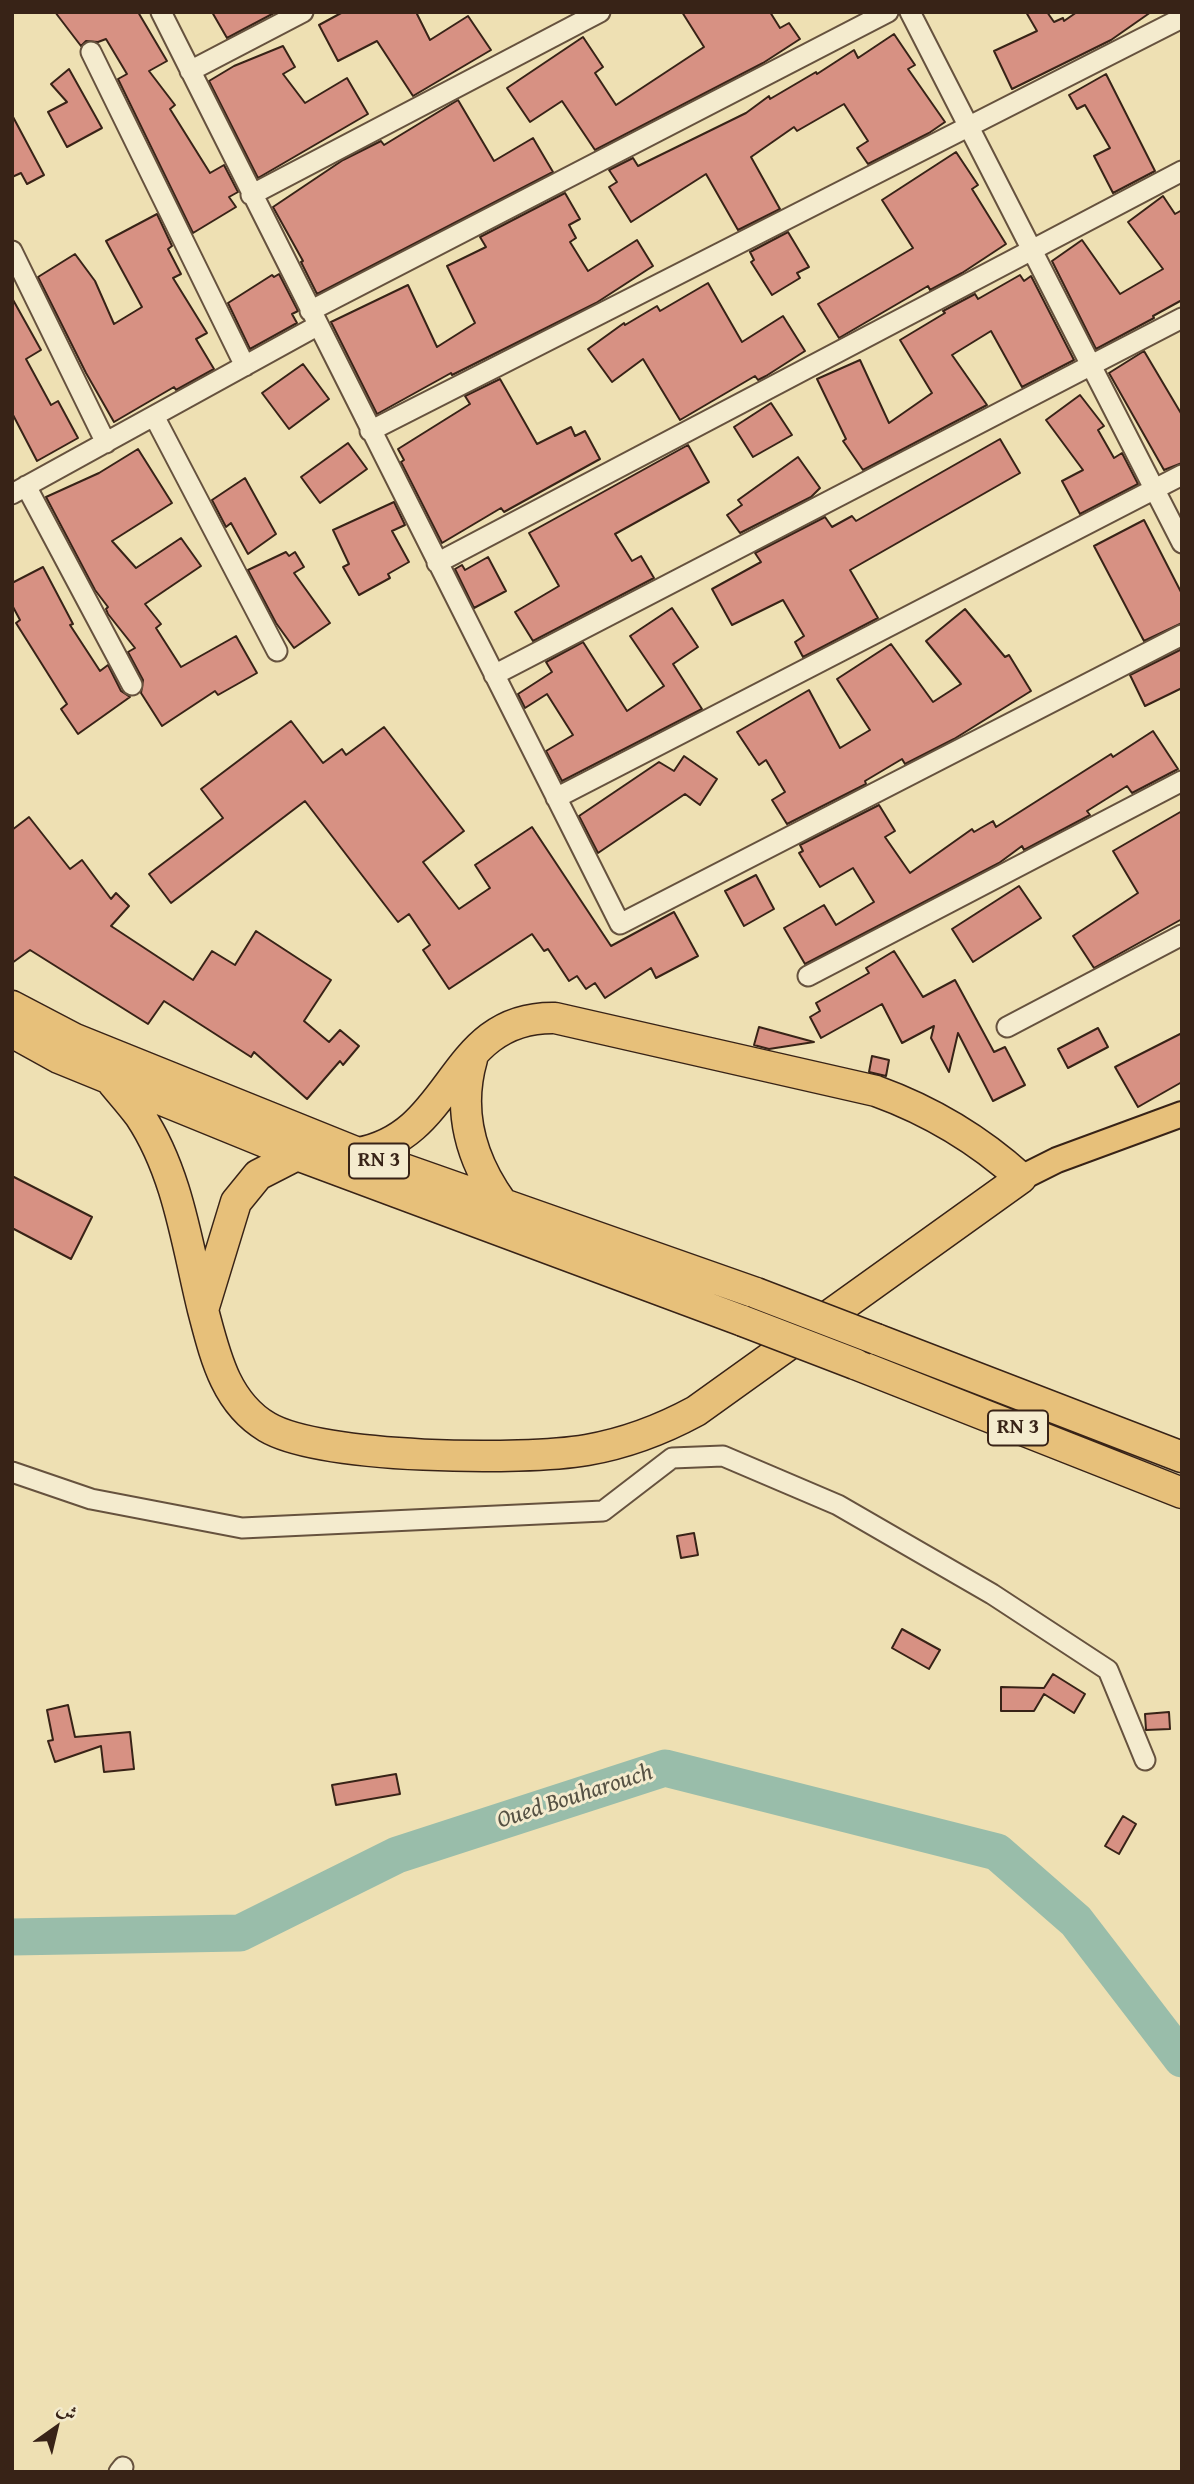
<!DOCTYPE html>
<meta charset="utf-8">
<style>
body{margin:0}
#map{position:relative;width:1194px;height:2484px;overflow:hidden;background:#eee0b3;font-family:"Gentium Book Plus",Amiri,serif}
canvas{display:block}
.frame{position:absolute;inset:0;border:14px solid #382317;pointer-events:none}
.north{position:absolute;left:21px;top:2393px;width:70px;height:70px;-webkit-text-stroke:5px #f4ebce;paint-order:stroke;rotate:34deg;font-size:19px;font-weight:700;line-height:28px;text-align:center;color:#382317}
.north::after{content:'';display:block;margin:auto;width:24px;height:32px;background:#382317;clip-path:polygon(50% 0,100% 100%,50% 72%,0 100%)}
</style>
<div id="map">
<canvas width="1194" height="2484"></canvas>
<div class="frame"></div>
<div class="north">ش</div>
</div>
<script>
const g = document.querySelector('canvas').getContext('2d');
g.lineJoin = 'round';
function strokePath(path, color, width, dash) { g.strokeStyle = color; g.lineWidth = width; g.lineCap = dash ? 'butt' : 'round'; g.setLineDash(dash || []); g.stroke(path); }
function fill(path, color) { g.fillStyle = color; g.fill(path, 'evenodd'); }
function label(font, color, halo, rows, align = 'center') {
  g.font = font + ' "Gentium Book Plus",serif'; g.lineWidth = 6; g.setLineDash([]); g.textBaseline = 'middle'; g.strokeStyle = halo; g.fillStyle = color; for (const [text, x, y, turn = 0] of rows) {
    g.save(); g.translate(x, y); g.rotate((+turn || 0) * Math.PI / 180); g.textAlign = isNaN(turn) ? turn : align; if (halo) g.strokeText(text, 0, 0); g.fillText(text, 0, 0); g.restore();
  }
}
strokePath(new Path2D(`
 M12,1937l228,-4 157,-78 268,-87 332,84 79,69 106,138`), '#99bdaa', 37);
const building = new Path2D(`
 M55,12h83l29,49 -18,10 26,34 -5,4 40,64 14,-8 14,27 -9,5 7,10 -43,26 -75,-154 9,-5 -21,-35 -8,3 -12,-1 -5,5z
 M212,12h64l-49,26z
 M343,12h73l14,28 38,-24 23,34 -78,46 -36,-55 -39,20 -19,-36z
 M682,12h88l10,16 9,-5 11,16 -37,24 -168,87 -33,-49 -32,21 -23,-34 76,-51 20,30 -8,6 21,32 88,-58z
 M1026,12h21l7,10 9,-4 1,3 13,-9h74l-40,28 -99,49 -18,-38 43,-20z
 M894,34l21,31 -7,4 37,53 -16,11 -61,31 -11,-16 11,-7 -24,-37 -47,27 -3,-4 -43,30 29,52 -42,21 -32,-56 -75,48 -22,-35 8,-5 -8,-12 24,-12 5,8 108,-53 23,-17 1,3 46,-27 1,2 37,-24 4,8z
 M283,46l12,21 -12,7 22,29 42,-25 21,36 -110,64 -49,-97 25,-15z
 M69,69l33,59 -35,19 -19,-35 19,-10 -16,-18z
 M1106,74l49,97 -42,22 -19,-37 16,-8 -25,-43 -8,4 -8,-14z
 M458,100l36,61 39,-23 20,34 -236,122 -16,-32 2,-1 -30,-54 70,-47 38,-19 3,4z
 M12,115l32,60 -17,9 -6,-11 -9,4z
 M956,152l22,33 -6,4 34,55 -44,29 -32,17 -2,-4 -89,52 -21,-34 95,-56 -31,-48z
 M565,193l15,26 -11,6 7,13 -6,4 18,29 49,-31 16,26 -57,37 -144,72 -1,-2 -74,41 -46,-92 77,-37 29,62 38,-24 -28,-57 39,-19 -6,-10z
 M1163,196l12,18 7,-4v90l-29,16 1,2 -58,31 -44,-88 30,-21 38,54 43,-25 -35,-47z
 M157,214l15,32 -4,3 13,25 -8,4 34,55 -11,6 18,30 -38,21 -2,-3 -60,35 -28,-49 -48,-96 37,-23 20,27 19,43 28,-17 -36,-66z
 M788,232l21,35 -12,6 3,5 -28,17 -21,-33 3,-2 -4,-8z
 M279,274l19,37 -6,3 5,9 -47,26 -22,-46 44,-28 2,2z
 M1020,275l4,6 7,-5 43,84 -52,27 -31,-56 -39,24 35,50 -124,65 -20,-29 3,-2 -29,-60 43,-19 29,63 43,-30 -32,-53 45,-27 -2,-2 32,-17 3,5z
 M708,283l34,59 41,-26 22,35 -39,25 -8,4 -3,-4 -75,44 -37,-61 -31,23 -24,-33 36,-26 1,2 32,-19 3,5z
 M12,298l29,52 -15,9 25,46 7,-4 20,37 -41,23 -25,-48z
 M1144,351l38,64v48l-18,7 -55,-97z
 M303,364l26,35 -40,30 -27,-36z
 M500,379l37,65 34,-17 4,9 10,-5 15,28 -96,53 -3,-4 -59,35 -41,-81 3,-2 -6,-11 72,-45 -5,-8z
 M1080,395l24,31 -6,4 16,28 8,-5 16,31 -58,30 -18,-33 21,-11 -37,-50z
 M771,403l21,32 -39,22 -19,-30z
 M1000,439l20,34 -170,97 28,48 -75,39 -8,-15 9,-6 -21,-36 -51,25 -20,-36 49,-27 -6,-9 70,-36 7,10 20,-11 4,5z
 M348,443l19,26 -47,34 -19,-26z
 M688,445l21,37 -94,52 17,27 9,-5 13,22 -121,63 -18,-29 44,-26 -30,-53z
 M138,449l34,54 -60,38 24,27 45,-30 20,28 -56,38 16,20 -5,4 25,39 55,-31 21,37 -39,22 -3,-4 -53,35 -21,-33 2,-13 -15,-28 7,-4 -27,-34 -2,-5 2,-2 -13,-17 -49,-93 53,-24z
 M798,457l22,31 -9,9 -71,36 -13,-18 15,-10 -4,-5z
 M245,478l31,56 -28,20 -17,-31 -5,4 -14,-27z
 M394,502l11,23 -13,6 17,31 -21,12 2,4 -31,17 -16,-28 6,-3 -16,-34z
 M1144,520l38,74v29l-38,18 -50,-95z
 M286,552l3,4 6,-4 9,15 -10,6 36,50 -36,25 -18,-25 -28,-53z
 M488,557l18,34 -32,17 -19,-39 7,-4 3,5z
 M43,567l30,57 -3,1 30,46 8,-6 13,26 9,6 -52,37 -17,-25 6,-5 -51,-81 4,-3 -8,-15v-22z
 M672,608l26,39 -25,17 29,45 -140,72 -16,-30 27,-16 -26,-41 -22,14 -7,-14 34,-22 -6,-10 37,-20 44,69 37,-25 -34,-50z
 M965,609l40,48 4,-2 22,36 -77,48 -49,25 -3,-5 -37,22 1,3 -79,40 -15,-24 13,-8 -19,-32 -7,5 -22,-33 72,-42 31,58 30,-18 -33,-51 54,-35 42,58 28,-18 -35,-43z
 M1182,649v39l-37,18 -15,-31z
 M291,721l32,42 19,-14 4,6 38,-28 80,104 -41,31 36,47 31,-21 -15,-23 57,-38 79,119 63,-34 24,44 -42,22 -5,-10 -46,30 -10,-15 -9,6 -9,-13 -8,5 -21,-32 -4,2 -12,-17 -83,55 -26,-39 7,-5 -21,-31 -11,8 -93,-121 -134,102 -22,-29 74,-56 -22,-29z
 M1153,731l25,38 -46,24 -5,-7 -40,25 3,4 -66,35 -2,-4 -23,17 -194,101 -21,-36 40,-23 12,20 38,-23 -21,-34 -33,19 -21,-34 4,-2 -3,-6 79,-40 16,26 -10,6 25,36 62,-44 2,3 19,-11 3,6 115,-73 2,3z
 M684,756l33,23 -17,26 -15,-11 -87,59 -19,-37 80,-54 15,9z
 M1182,811v108l-88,49 -21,-32 65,-43 -25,-42z
 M29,817l41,52 12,-9 29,39 5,-6 13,13 -18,20 82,54 19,-29 23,14 21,-34 75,49 -27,41 25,21 11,-12 19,16 -16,19 -3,-4 -33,38 -53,-47 -3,5 -87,-56 -16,23 -118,-74 -18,13v-133z
 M756,875l18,34 -30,17 -19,-35z
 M1019,886l22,32 -68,44 -21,-33z
 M894,951l29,46 32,-17 39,72 11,-5 20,38 -32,16 -35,-68 -9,39 -18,-34 3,-12 -32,17 -20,-39 -61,34 -11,-21 10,-6 -4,-8 53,-30 -3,-5z
 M759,1027l55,15 -45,7 -15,-4z
 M1098,1028l10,19 -40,21 -10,-19z
 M1182,1033v49l-44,25 -23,-40z
 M872,1056l17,4 -3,16 -17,-4z
 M12,1176l80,41 -21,42 -59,-31z
 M694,1533l4,22 -17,3 -4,-22z
 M902,1629l38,21 -11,19 -37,-21z
 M1053,1674l32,20 -11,19 -30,-19 -10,17h-33v-24l43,1z
 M68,1705l7,32 55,-5 4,37 -30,3 -3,-26 -46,16 -7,-21 5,-1 -6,-30z
 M1169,1712l1,17 -24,1 -1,-16z
 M396,1774l4,20 -64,11 -4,-20z
 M1123,1816l13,8 -17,30 -14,-8z`);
fill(building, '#d79183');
strokePath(building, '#382317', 2);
const minor = new Path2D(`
 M161,12l459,912 562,-289
 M910,12l272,531
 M91,52l154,314
 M190,71l113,-59
 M251,195l349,-183
 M12,251l94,192
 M310,311l578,-299
 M154,416l123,235
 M370,431l812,-413
 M26,486l106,199
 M12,494l305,-168
 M437,563l745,-392
 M494,675l688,-357
 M556,798l626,-323
 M808,976l374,-195
 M1007,1027l175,-92
 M12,1472l79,27 151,29 361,-17 69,-53 51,-2 115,49 154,89 116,76 37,90
 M119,2472l4,-5`);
const major = new Path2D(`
 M1021,1178l36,-18 125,-46`);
const highway = new Path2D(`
 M12,1006l63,33 283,114 398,140
 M12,1032l47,26 238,97 446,166
 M472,1059c-15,52 -1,101 30,144
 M113,1083c9,11 19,22 27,33 38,57 47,129 63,194l33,-108 22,-27 39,-20
 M203,1310c12,45 22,92 64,117 54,32 257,34 320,23 40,-7 74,-20 109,-39l325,-233c-44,-40 -90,-67 -145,-87l-321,-73c-107,-2 -98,117 -197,135
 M876,1339l306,118
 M855,1364l327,129`);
strokePath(minor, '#66523e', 23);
strokePath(major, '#382317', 28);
strokePath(highway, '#382317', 33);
strokePath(minor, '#f4ebce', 19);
strokePath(major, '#e7c07a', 24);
strokePath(highway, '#e7c07a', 30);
const highwayBridge = new Path2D(`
 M756,1293l120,46
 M743,1321l112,43`);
strokePath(highwayBridge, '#382317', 33, []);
strokePath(highwayBridge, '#e7c07a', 30);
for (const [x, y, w] of [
 [379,1161,60],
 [1018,1428,60]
]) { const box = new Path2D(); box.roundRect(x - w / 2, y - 17.5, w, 35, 5); g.fillStyle = '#f4ebce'; g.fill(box); strokePath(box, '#382317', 2); }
label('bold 21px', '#382317', null, [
 ["RN 3",379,1161],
 ["RN 3",1018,1428]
]);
label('italic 24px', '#555143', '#f4ebce', [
 ["Oued Bouharouch",575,1797,-18]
]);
</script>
